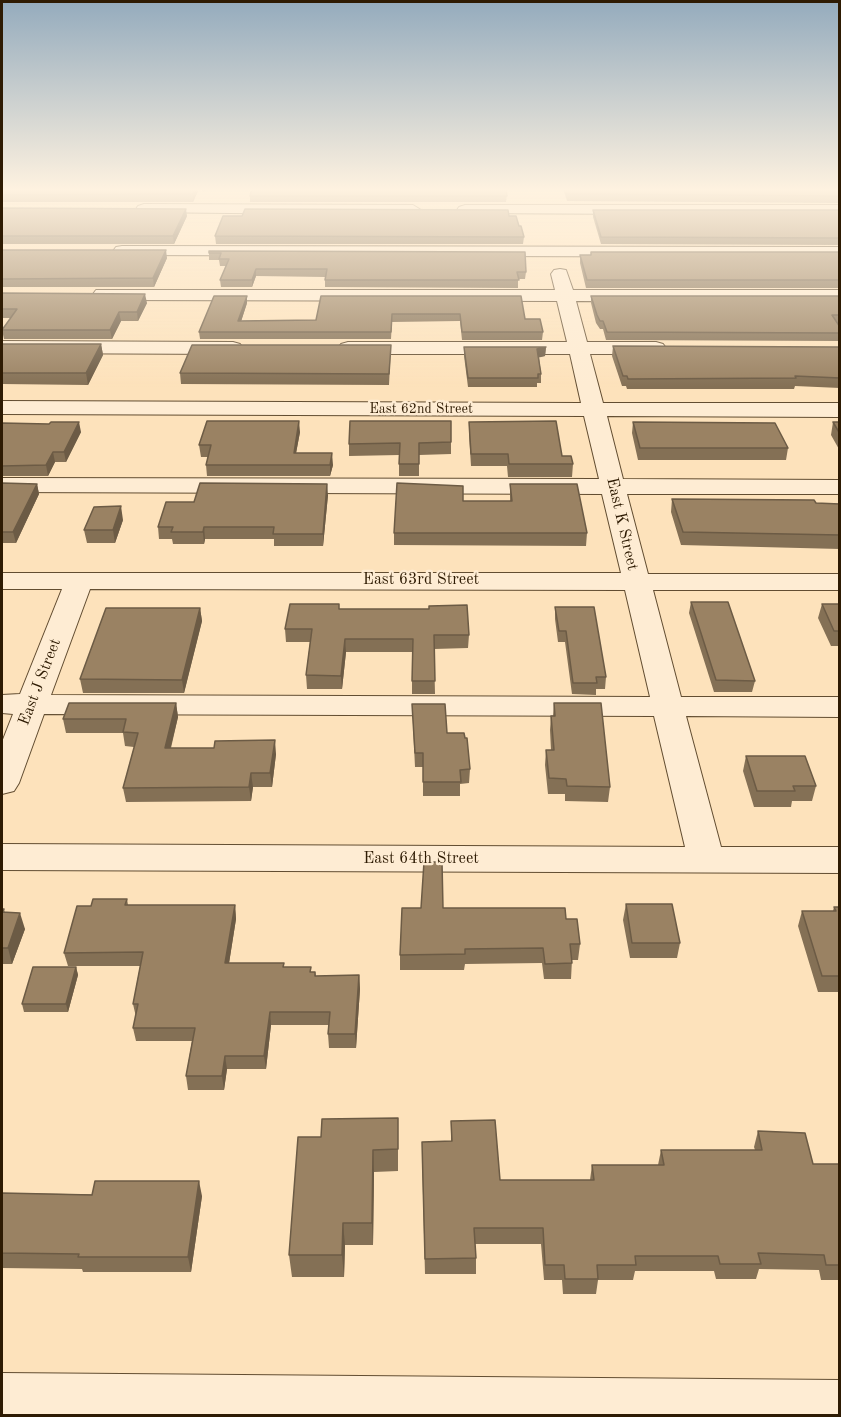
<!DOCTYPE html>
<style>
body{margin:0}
#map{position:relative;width:841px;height:1417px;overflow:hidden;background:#fde2bb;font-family:"Old Standard TT",serif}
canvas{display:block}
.frame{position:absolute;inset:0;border:3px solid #2e1b03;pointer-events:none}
</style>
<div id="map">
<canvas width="841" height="1417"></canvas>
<div class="frame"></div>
</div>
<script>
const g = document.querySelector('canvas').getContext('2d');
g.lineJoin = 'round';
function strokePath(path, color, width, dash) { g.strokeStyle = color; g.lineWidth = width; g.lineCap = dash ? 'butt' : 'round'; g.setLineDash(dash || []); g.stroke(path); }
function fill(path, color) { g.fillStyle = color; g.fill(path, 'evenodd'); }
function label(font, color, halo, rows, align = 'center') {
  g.font = font + ' "Old Standard TT",serif'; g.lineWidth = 4.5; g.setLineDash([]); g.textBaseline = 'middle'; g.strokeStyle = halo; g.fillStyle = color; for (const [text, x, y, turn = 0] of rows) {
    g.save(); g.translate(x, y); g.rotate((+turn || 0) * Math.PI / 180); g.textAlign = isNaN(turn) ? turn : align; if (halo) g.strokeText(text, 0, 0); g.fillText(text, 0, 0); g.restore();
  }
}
const minor = new Path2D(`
 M144,204l269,1 8,5 -8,5 -275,-3 -2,-3 2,-3z
 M465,205h375v10l-381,-2 -2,-3 2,-3z
 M122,246l718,1v10l-724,-2 -3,-4 3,-4z
 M560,269l6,1 7,20h267v12l-264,-1 11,41h69l7,2 3,4 -3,4 -7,2h-66l13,49h237v14l-233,-1 16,63 217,1v14h-213l21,80h192v16h-187l28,107h159v20l-154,-1 35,131h119v26l-838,-3v-26l683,3 -31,-131 -610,-2 -25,69 -5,8 -12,3v-52l11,-28 -11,-1v-18l18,-1 42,-105h-60v-16h619l-19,-79 -600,-2v-14l597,1 -15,-63 -582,-2v-13l579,2 -11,-49h-222l-7,-2 -3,-4 3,-4 7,-2h219l-10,-41 -455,-1 -6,-2 -3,-4 3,-4h459l-4,-16 3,-4zM90,589l535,1 25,107 -599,-2z
 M2,341l231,1 7,2 3,4 -3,4 -7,2 -231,-1z
 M2,1373l838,7v36h-838z`);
strokePath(minor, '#624d31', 2);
fill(minor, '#feecd3');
fill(new Path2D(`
 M2,188h204l-2,4 -5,-3 -6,13h-191z
 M563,188h277v15l-273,-2z
 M250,196h257l-1,6h-256z
 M2,208l185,8 -13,28h-172z
 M593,210h247v35l-239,-1 -8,-27z
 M509,216l10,10 5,11 -1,7h-307l-1,-8z
 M2,250l165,8 -13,29h-152z
 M209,251l317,21 -1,7h-7v9l-193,-1v-10l-69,-1 -4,11h-31l-1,-7 6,-14h-6l-1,-6h-10z
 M591,252h249v36h-254l-6,-25v-8h11z
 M2,293l145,10 -9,18h-17l-9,18h-108l-2,-9 9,-12h-9z
 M321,296l204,23 18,13 -1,8h-80l-2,-19 -68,1 -1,17h-191l-1,-7 48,-29 -6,18 75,-1z
 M591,296h249v27h-3l3,4v14l-234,-1 -3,-11h-3l-4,-6 -5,-20z
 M2,344h99l2,11 -15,30 -86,-1z
 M391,345l-2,40 -208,-1 -1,-11z
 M613,346l227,1v41l-45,-2 -1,3h-167l-1,-3h-4l-10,-30z
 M464,347h82l-1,9 -6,1 2,17v9h-4v4h-69l-4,-31z
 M451,421v33l-32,1v21h-20v-21l-50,1v-12z
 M469,422l93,34 11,8 -1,13h-64l-1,-11h-36l-2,-32z
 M633,422l155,26 -2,12h-148l-6,-27z
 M833,422h7v29l-9,-16z
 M2,423l79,9 -15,30h-11l-7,14h-46z
 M300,432l-4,21 37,12 -3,11h-123l-1,-11 2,-8h-7l-2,-12z
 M2,483l35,1 2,10 -23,49h-14z
 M510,484l77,49 -1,13 -192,-1v-12l69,-32h47z
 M328,495l-5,51h-49v-7h-69l-1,5h-31l-1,-5h-13l-1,-12 36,-25z
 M672,499l168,5v45l-159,-4 -10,-33z
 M123,520l-8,23h-28l-3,-13z
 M691,602l64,79 -3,11h-38l-25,-79z
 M822,604h18v42h-9l-13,-28z
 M555,607l51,70 -1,12h-9v6l-24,-1 -7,-52h-7l-3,-23z
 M200,608l2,13 -18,72h-101l-3,-14z
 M340,609l129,26 -1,13 -34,1 1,45h-23v-42h-66l-4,37h-35l-1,-14 4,-33h-24l-1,-13z
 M176,703l2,14 -7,31 105,6 -4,33h-19l-2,14 -125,1 -3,-14 11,-41 -9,-1 -2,-13h-57l-3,-14z
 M554,703l56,84 -2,15 -43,-1v-7h-17l-3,-29 1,-15h5l-1,-20 1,-14h2z
 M412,704l35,29 23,36 -1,14 -9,1v12h-37v-29h-8z
 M746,756l70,30 -4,15h-20l-1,6h-37l-11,-36z
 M127,899l1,6h107l1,14 -7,44h55v4h27v5h4l1,4 43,-1 1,14 -4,59h-27l-1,-14 1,-9h-58l-5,44h-39l-3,21h-36l-2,-14 6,-35h-56l-3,-13 3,-11 -3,-13 7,-38h-72l-4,-13 27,-47z
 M626,904l54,39 -3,15h-47l-7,-38z
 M834,907h6v85h-22l-20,-66 4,-15h31z
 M421,908h22l123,11 14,25 -2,16h-6l-1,19h-27l-2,-16 -77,1 -1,6h-64v-15z
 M2,909h2l1,4 20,16 -13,35h-10z
 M76,967l2,8 -10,37h-44l-2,-8z
 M398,1118v53l-24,1 -1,73h-28l-1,32h-52l-3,-22 32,-118z
 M451,1121l49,59h90l2,-15h66l3,-15h94l-1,-3 4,-16 55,33h27v116h-19l-2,-10 -60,-1 -3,10h-40l-2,-8h-79l-2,9h-35l-2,14h-33l-1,-14h-18l-3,-36h-66l1,14v16h-51l-3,-117 29,-16z
 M2,1193l200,3 -11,76h-108l-1,-3 -80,-1z`), '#847055');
fill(new Path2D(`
 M195,188h4v1l-6,13v-8z
 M186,209l1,7 -13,28 -1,-8z
 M166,250l1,8 -13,29 -1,-9z
 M256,269v7l-4,11v-7z
 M145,294l2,9 -9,18 -1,-9z
 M247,296v7l-8,25 -1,-7z
 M119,312l2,9 -9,18 -2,-9z
 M101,344l2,11 -15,30 -2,-12z
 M546,347l-1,9 -8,2v-9z
 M299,421l1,11 -6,32v-11z
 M79,422l2,10 -15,30 -2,-10z
 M53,452l2,10 -7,14 -2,-11z
 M332,453l1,12 -3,11v-11z
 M37,484l2,10 -23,49 -3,-11z
 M327,484l1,11 -5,51v-12z
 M121,506l2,14 -8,23 -2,-13z
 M204,527l1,12 -1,5 -1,-12z
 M200,608l2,13 -18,72 -2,-13z
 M345,639l1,13 -4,37 -1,-13z
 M176,703l2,14 -11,45 -2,-14z
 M275,740l1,14 -4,33 -2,-14z
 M251,773l2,14 -2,14 -2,-14z
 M235,905l1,14 -9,57 -2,-13z
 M20,913l5,16 -13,35 -4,-16z
 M76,967l2,8 -10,37 -2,-8z
 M359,975l1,14 -4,59 -1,-14z
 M270,1012l1,13 -5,44 -2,-13z
 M225,1056l2,13 -3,21 -2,-14z
 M373,1150l1,22 -1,73 -1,-22z
 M199,1181l3,15 -11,76 -3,-15z
 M343,1223l2,22 -1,32 -2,-22z`), '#6c5b45');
const building = new Path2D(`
 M2,188h193l-2,6 -191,1z
 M252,188h254l1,8h-257z
 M566,188h274v8l-273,-2z
 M2,208l184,1 -13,27h-171z
 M245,209l263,1 1,6h7l3,10h2l3,11 -309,-1 8,-20h19z
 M593,210h247v28l-239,-1z
 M2,250h164l-13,28 -151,1z
 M209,251l316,1 1,20h-9l2,8h-194l2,-11h-71l-4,11h-32l9,-21h-10l2,-6h-12z
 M591,252h249v28h-253l-7,-25h11z
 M2,293l143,1 -8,18h-18l-9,18h-108l15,-21h-15z
 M214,296h33l-9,25 78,-1 5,-24h200l4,23h15l3,13h-81l-2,-18h-68l-1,18h-192z
 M591,296h249v19h-8l8,12v6l-233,-1 -4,-11h-3l-3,-6z
 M2,344h99l-15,29h-84z
 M192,345h199l-2,29 -209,-1z
 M613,346l227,1v31l-45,-2 1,2 -168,1 -1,-3h-4z
 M464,347h82l-9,2 4,25h-3v4h-70z
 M207,421h92l-5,32h38l-2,12h-124l5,-20h-12z
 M350,421h101v21l-32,1v21h-20l1,-21 -51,1z
 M556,421l6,35h9l2,8h-64l-1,-10h-37l-2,-32z
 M51,422h28l-15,30h-11l-7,13 -44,1v-43l47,1z
 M633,422l142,1 13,25h-148z
 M833,422h7v12z
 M2,483l35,1 -24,48h-11z
 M200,483l127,1 -4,50h-50l1,-7h-70l-1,5h-32l2,-5h-15l8,-25h28z
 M397,483l66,3v15h49l-2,-17h67l10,49h-193z
 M672,499l142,1 2,3 24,1v31l-157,-3z
 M121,506l-8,24h-29l10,-23z
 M691,602h37l27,79 -39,-1z
 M290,604h49v5h90v-3l38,-1 2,30h-35l1,46h-23l1,-42h-68l-4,37 -35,-1 6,-46h-27z
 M822,604h18v27h-6z
 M555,607h39l12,70h-10l1,6h-24l-7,-52h-7z
 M106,608h94l-18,72 -102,-1z
 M69,703h107l-11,45h49l1,-7 60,-1 -5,33h-19l-2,14 -126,1 15,-55 -15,-1 3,-13h-63z
 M554,703h47l9,84 -43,-1 -1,-7 -17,-1 -3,-28h8l-3,-34h4z
 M412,704h33l2,29h17l1,5h2l3,31 -10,1 1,12h-38v-29h-8z
 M746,756h59l11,30h-23l2,5h-38z
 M424,862h18l1,46h122l1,11h11l3,25h-10l2,19 -27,1 -2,-16 -78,1v5l-65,1 2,-47h19z
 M93,899h34l-2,6h110l-10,58h59l-1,4h28l-1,5h5v4l44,-1 -4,59h-27l2,-22h-60l-6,44h-39l-3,20h-36l9,-48h-62l5,-24h-5l10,-52 -79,1 13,-47h14z
 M626,904h46l8,39h-48z
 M834,907h6v69h-18l-20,-65h34z
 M2,909h2l-2,3 18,1 -12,35h-6z
 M33,967h43l-10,37h-44z
 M398,1118v31l-25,1 -1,73h-29l-1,32h-53l9,-118h23l1,-18z
 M495,1120l5,60h94l-2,-15h72l-3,-15h101l-4,-19 47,2 8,31h27v101h-14l-2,-10 -66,-2 3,11h-41l-2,-8h-83l1,9h-39l1,14h-33l-1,-14h-19l-2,-37h-69l2,30 -51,1 -3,-117 30,-1 -1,-20z
 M95,1181h104l-11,76h-110l1,-3 -77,-1v-60l90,2z`);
fill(building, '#9a8263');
strokePath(building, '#6c5b45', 1.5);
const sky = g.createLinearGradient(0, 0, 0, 387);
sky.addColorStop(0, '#94abbd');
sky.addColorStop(0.49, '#fef2e0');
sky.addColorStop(1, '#fef2e000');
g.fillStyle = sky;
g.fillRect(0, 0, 841, 387);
label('14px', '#2e1b03', '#feecd3', [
 ["East 62nd Street",421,409]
]);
label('16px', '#2e1b03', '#feecd3', [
 ["East K Street",622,524,77],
 ["East 63rd Street",421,580],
 ["East J Street",40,682,-69],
 ["East 64th Street",421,859]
]);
</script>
